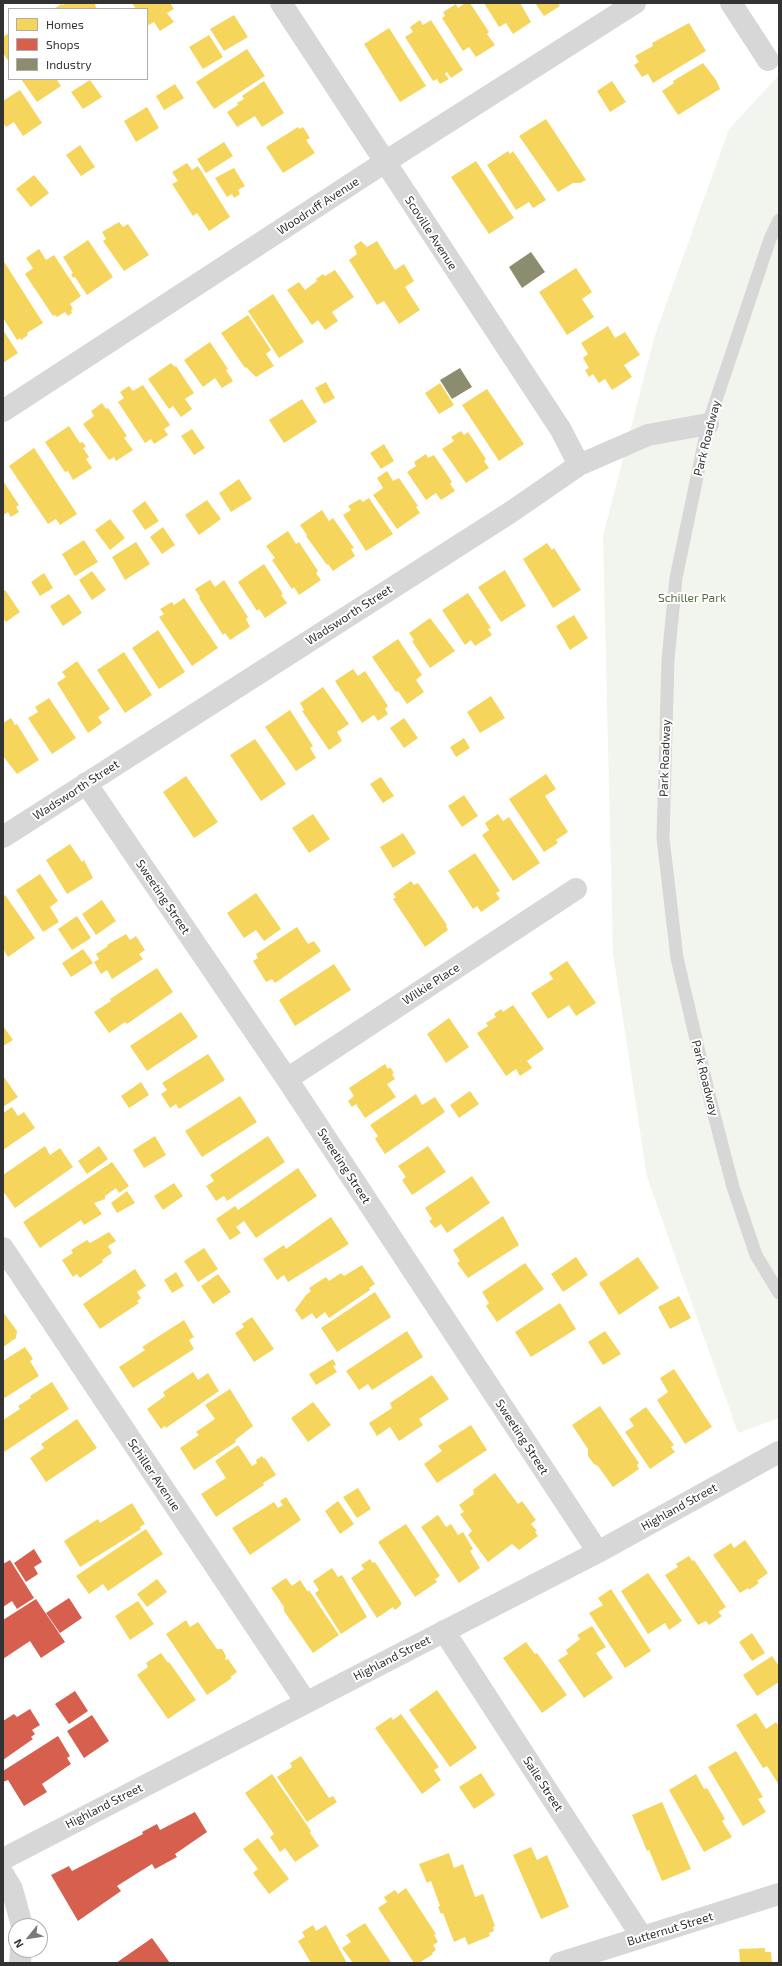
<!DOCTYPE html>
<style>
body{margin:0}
#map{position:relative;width:782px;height:1966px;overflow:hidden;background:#fff;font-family:"Exo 2",sans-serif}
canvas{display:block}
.frame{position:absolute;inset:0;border:4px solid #333;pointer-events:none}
.legend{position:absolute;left:8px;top:8px;width:140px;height:72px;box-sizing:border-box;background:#fff;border:1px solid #adadad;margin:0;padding:5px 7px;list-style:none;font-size:12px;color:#333}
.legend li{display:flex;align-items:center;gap:8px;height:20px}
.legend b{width:20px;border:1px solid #adadad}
.north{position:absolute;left:8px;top:1918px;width:40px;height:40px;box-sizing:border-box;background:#fff;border:1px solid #adadad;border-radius:50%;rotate:240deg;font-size:11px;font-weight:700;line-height:16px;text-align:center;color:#333}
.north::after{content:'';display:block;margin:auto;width:14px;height:18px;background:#7a7a7a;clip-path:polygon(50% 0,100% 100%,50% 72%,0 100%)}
</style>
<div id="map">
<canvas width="782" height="1966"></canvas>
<div class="frame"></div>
<ul class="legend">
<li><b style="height:11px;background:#f6d55c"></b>Homes</li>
<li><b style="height:11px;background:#d6604d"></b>Shops</li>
<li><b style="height:11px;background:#8c8c6e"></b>Industry</li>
</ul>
<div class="north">N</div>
</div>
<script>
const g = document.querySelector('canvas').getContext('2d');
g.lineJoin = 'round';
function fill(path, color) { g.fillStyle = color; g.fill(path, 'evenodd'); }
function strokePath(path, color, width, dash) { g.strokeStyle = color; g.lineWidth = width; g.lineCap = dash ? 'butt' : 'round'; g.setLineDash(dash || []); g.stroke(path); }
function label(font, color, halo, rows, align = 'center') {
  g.font = font + ' "Exo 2",sans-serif'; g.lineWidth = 4; g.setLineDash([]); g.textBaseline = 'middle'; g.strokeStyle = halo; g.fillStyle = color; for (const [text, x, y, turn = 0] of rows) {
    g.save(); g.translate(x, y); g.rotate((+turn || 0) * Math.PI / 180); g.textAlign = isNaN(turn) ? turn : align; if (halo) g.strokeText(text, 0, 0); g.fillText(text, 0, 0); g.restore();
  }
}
fill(new Path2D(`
 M779,75v1343l-41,15 -91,-256 -34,-224 -10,-417 52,-201 74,-206z`), '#f1f5ed');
fill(new Path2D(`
 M66,3h32l-3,2 2,4h-43l7,-5 2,1z
 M132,3h38l4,6 -7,4 7,9 -14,9 -6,-9 -7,4v-17h-11z
 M465,3h5l19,29 -2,2 8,11 -19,12 -7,-10 -6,4 -21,-33 3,-2 -2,-4 13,-8 2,4z
 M484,3h36l11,19 -18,12 -7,-11 -7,4z
 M535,3h23l2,3 -16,10z
 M234,15l14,22 -24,14 -14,-22z
 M420,20l3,5 8,-5 32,50 -12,8 -4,-6 -2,2 4,5 -9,5 -3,-5 -4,2 -28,-44 8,-5 -3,-5z
 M689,23l17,28 -53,32 -5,-9 -6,3 -8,-12 5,-3 -4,-6 18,-10 -1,-3z
 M389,28l37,58 -26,16 -36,-58z
 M9,33v29l-6,-9v-16z
 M209,35l14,22 -20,12 -14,-22z
 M247,49l18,27 -51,33 -18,-27z
 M703,63l13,17 4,9 -42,26 -16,-24 12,-8 -1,-2z
 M21,79h38l-2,1 4,6 -24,16z
 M90,80l12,17 -19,12 -12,-17z
 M264,81l20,32 -22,14 -7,-11 -18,11 -10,-15 11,-7 -1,-2 7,-4 -2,-3z
 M612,81l14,21 -16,10 -13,-21z
 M175,84l9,14 -20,12 -8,-14z
 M20,90l22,33 -19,13 -9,-14 -8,5 -3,-4v-22z
 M147,107l12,21 -23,14 -12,-21z
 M546,119l40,61 -6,3h-7l-15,9 -39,-56z
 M298,127l1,2 4,-2 7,11 -4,2 9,13 -32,20 -17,-26z
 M224,142l9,14 -27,17 -9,-14z
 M80,145l15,22 -14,9 -15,-21z
 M508,151l2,3 3,-3 33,49 -13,8 -4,-6 -13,8 -29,-45z
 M476,161l38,57 -25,16 -38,-57z
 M187,163l5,7 6,-4 32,51 -21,14 -12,-18 -4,3 -21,-32 6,-3 -6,-9z
 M234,168l11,18 -7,4 2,4 -6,4 -2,-4 -5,3 -12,-19z
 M34,175l15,18 -18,14 -15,-18z
 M119,222l4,5 5,-3 21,31 -25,16 -21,-30 3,-2 -4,-7z
 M88,240l25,37 -26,18 -12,-18 -2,1 -2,-4 2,-1 -10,-16z
 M361,241l6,6 10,-6 18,29 9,-6 10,17 -9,6 15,23 -21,14 -15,-23 -7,4 -28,-45 8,-6 -3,-8z
 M39,249l7,11 8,-5 27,41 -11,8 3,5 -2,1 1,3 -4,3 -3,-4 -8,5 -2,-2 -2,1 -28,-42 8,-6 -7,-10z
 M3,260l40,63 -16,10 1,2 -7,5 -1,-2 -3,2 -14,-22z
 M576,268l16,24 -10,7 12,18 -27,18 -28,-43z
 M335,270l19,27 -22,15 6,9 -13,9 -7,-10 -6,5 -25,-35 12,-8 6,8 12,-9 -1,-2 7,-5 2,2z
 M273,294l31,48 -25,16 -31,-47z
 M248,315l23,35 -5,4 8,12 -18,11 -10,-10 -1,1 -24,-35z
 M608,326l7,12 10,-6 15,23 -16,10 8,12 -20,13 -7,-11 -6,4 -6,-9 -4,3 -4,-7 4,-2 -6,-10 5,-4 -7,-11z
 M3,330l15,23 -15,10z
 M210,342l18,27 -2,1 7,11 -11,7 -7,-10 -12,9 -19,-27z
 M171,363l4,4 1,-1 18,27 -9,6 7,10 -11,8 -8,-11 -4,3 -21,-30z
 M326,382l9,16 -11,6 -9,-16z
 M440,383l14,22 -15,9 -14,-21z
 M143,385l27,40 -6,4 4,6 -14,9 -3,-5 -6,4 -27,-41 6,-4 -4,-6 9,-6 4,5z
 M487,389l37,55 -25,17 -37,-56z
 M302,399l15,23 -33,21 -15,-23z
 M102,403l4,6 2,-1 19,28 -3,2 9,12 -17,11 -2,-4 -5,3 -26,-36 11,-8 -3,-5z
 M69,426l11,17 3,-1 3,5 -3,1 6,9 -3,2 6,9 -19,12 -5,-9 -3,1 -20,-30z
 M192,429l13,19 -11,7 -13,-19z
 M461,431l3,4 4,-3 18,27 -2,2 5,7 -23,15 -24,-34 12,-8 -3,-4z
 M384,444l10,17 -13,8 -11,-16z
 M34,448l43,66 -17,11 -4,-6 -8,5 -39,-58z
 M426,454l2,4 6,-3 18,27 -2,2 5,7 -14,9 -5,-7 -10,7 -19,-28 9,-6 -2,-4z
 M387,471l6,10 6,-3 19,28 -2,1 4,6 -23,16 -24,-34 10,-7 -6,-10z
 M239,479l13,20 -21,13 -12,-19z
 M3,481l16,24 -3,2 3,5 -8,5 -3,-5 -5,3z
 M369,498l24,36 -27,17 -23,-36 8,-5 -3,-4 12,-7 3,3z
 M207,500l14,19 -22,16 -14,-20z
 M145,501l14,20 -14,9 -13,-19z
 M322,510l7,11 4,-3 21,30 -3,1 4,7 -22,15 -5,-7 -1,1 -21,-29 1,-1 -7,-10z
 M110,519l15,19 -15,12 -15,-20z
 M163,527l12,18 -13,9 -12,-17z
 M288,531l8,13 3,-2 19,29 -2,2 5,7 -22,15 -5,-8 -2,2 -20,-29 3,-2 -9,-12z
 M84,540l14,22 -23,14 -13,-22z
 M136,542l14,22 -25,16 -13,-23z
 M547,543l5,7 2,-2 27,42 -28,18 -30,-49z
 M264,564l19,30 -2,1 6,8 -22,15 -6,-9 -2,2 -19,-29z
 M505,570l21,36 -25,16 -23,-35z
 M92,571l14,19 -14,10 -13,-20z
 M44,573l9,15 -13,8 -9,-14z
 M210,580l5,7 9,-7 24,37 -2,2 4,8 -20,13 -5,-7 -2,2 -24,-37 1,-1 -5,-8z
 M5,590l15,22 -14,10 -3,-4v-27z
 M468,593l23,35 -3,1 4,6 -17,11 -4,-6 -6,5 -23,-35z
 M69,594l13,19 -19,13 -13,-20z
 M184,598l34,50 -26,18 -33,-49 5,-3 -4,-5 12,-7 2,3z
 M574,615l14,23 -18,12 -14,-24z
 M430,618l25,33 -25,17 -18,-27 2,-1 -5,-7z
 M158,630l27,42 -26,17 -27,-41z
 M398,639l24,36 -6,5 8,12 -17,12 -9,-13 -2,1 -24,-35z
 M124,652l28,43 -27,18 -28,-43z
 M77,661l33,48 -12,8 4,6 -14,10 -31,-50 9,-6 -4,-5z
 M353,669l5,7 7,-5 23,35 -3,3 3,5 -10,7 -4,-6 -12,8 -27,-42z
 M323,687l26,37 -12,8 5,9 -13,9 -27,-39 2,-1 -4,-7z
 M491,696l14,22 -25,15 -13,-21z
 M49,698l27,40 -24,16 -24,-36 10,-6 -3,-5z
 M290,710l23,36 -3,2 6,10 -20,13 -31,-44z
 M11,718l4,7 2,-1 22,36 -22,14 -14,-18v-33z
 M404,718l14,20 -14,10 -14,-20z
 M464,738l6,10 -14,9 -6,-10z
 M255,739l31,45 -25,17 -31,-46z
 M546,774l10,15 -11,7 23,36 -12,8 2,3 -14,9 -35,-53z
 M186,776l32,46 -24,16 -31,-46z
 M381,777l13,19 -11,7 -13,-19z
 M464,795l14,21 -16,11 -14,-21z
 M313,814l17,25 -21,14 -17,-25z
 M498,814l5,7 6,-4 31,46 -27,18 -31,-46 7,-5 -4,-7z
 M403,833l13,20 -23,15 -13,-21z
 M70,844l12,18 2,-2 9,18 -26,16 -21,-34z
 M475,853l25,38 -4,2 4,6 -19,13 -4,-6 -4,3 -25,-38z
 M40,874l18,27 -8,6 9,15 -16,10 -27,-42z
 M411,881l3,4 4,-2 29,42 -1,1 2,4 -23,17 -32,-48 3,-2 -3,-3z
 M256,893l25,36 -17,12 -8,-11 -12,8 -17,-25z
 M5,895l30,43 -27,19 -5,-8v-52z
 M102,900l14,21 -20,14 -14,-21z
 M77,916l14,22 -19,12 -14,-21z
 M297,927l11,17 6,-3 7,10 -46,32 -3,-4 -6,3 -13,-21 5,-3 -2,-4z
 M126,934l4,6 6,-4 9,14 -6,4 4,5 -31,20 -5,-9 -6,4 -7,-12 5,-3 -3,-5 12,-8 -1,-1z
 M83,949l10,14 -22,14 -9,-14z
 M567,961l29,42 -20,13 -7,-11 -21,14 -17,-26 22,-14 -4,-6z
 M334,964l17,26 -56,36 -16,-26z
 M157,968l16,24 -46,32 -2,-2 -16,11 -15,-21 17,-11 -1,-2z
 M513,1005l31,44 -17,12 5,7 -12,8 -4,-7 -10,7 -29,-43 11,-7 -2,-3 10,-6 -2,-3 7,-5 2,3z
 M181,1012l17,25 -51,34 -17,-25z
 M449,1018l20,29 -23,16 -19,-29z
 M3,1026l10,14 -10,6z
 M208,1054l17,26 -46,29 -3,-5 -6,4 -9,-14 6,-4 -5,-7z
 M385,1064l3,5 2,-2 4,6 -2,1 3,5 -8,5 9,13 -31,21 -9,-14 -4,3 -4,-6 6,-5 -5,-8z
 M3,1076l15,21 -15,10z
 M141,1082l8,13 -20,13 -8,-12z
 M470,1091l9,13 -20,14 -9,-13z
 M416,1094l6,11 13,-8 10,15 -60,42 -10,-15 3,-3 -8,-11z
 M240,1096l17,26 -55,35 -17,-26z
 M12,1107l6,9 6,-4 11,16 -32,22v-37z
 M155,1136l11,19 -22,13 -11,-18z
 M268,1136l17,26 -58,39 -3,-5 -8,5 -10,-15 8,-5 -4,-6z
 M45,1146l5,9 10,-7 13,19 -58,41 -12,-17v-16z
 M99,1146l9,13 -21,15 -9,-13z
 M428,1146l18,26 -34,23 -10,-15 4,-3 -8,-11z
 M112,1162l17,24 -10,7 -3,-5 -11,8v3l-11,4 8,11 -18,11 -3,-5 -41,28 -17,-26z
 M298,1168l19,28 -61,42 -12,-17 -8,6 5,6 -11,7 -14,-21 19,-13 3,4z
 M472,1176l18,27 -43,30 -6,-9 -6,4 -6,-7 3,-2 -7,-11z
 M174,1183l9,13 -20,14 -9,-14z
 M127,1191l8,12 -18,10 -6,-10z
 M503,1216l16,29 -51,33 -11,-15 3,-2 -7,-11z
 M331,1217l18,27 -61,38 -4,-7 -7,5 -14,-21 21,-14 2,4z
 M109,1232l7,9 -8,5 4,7 -10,7 1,2 -23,16 -3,-4 -4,3 -11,-17 11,-7 -2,-3 16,-10 3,3z
 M204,1248l14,21 -20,13 -14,-21z
 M576,1257l12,18 -25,17 -12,-18z
 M638,1257l21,31 -40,27 -20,-32z
 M525,1263l19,26 -47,33 -11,-16 3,-3 -7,-11z
 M362,1265l13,19 -6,4 1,2 -41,28 -4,-6 -9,7 -4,-6 -10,7 -7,-10 11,-15 5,-4 -2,-3 17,-11 3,4 12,-8 3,3z
 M135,1269l11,17 -9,6 4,6 -4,3 2,2 -39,26 -17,-25z
 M176,1272l8,14 -12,7 -8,-13z
 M218,1274l13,18 -18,12 -12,-18z
 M375,1292l16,25 -54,35 -16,-24z
 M679,1296l12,22 -21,11 -12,-22z
 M560,1303l16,26 -45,28 -16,-25z
 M3,1312l14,19 -1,7 -13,9z
 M252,1317l22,32 -20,13 -19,-29 9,-6 -2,-3z
 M184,1320l10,17 -5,3 5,9 -61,39 -14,-21 26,-17 -3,-3z
 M407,1331l16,26 -51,33 -4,-6 -9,6 -13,-19z
 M605,1331l16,23 -18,11 -15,-23z
 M25,1347l8,12 -3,2 9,15 -36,23v-38z
 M333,1359l3,6 -3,1 4,6 -21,13 -7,-11z
 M674,1369l38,58 -27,17 -28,-44 11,-8 -8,-14z
 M193,1372l5,8 10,-7 11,18 -53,37 -1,-2 -4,3 -14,-20 18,-13 -2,-4z
 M432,1375l17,24 -30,20 4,6 -24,16 -9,-14 -13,9 -8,-13 23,-15 -2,-5z
 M52,1382l17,27 -65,43 -1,-32 17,-11 -2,-3 13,-8 -1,-2z
 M230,1389l23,37 -18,14 1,2 -42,28 -14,-22 19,-13 -3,-3 19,-13 -10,-14z
 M313,1402l18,23 -23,17 -17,-24z
 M600,1406l39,57 -2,2 2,4 -26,18 -15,-21 -4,-2 -6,-8v-7l-16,-24z
 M646,1407l28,38 -3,2 4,5 -25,17 -25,-37 9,-6 -5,-7z
 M77,1419l20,29 -51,34 -16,-24 14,-10 -3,-4z
 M471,1425l16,25 -50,33 -13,-19 18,-13 -4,-5z
 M238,1445l14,21 5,-3 -1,-3 6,-4 2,3 1,-1 11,17 -13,8 1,2 -48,32 -15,-23 25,-16 -11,-17z
 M495,1473l23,31 4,-3 14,19 -5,4 6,7 -2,1 3,4 -19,14 -7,-6 -24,18 -20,-27 4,-4 -12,-17 4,-2 -5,-7 15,-11 -1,-4z
 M358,1488l13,21 -14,9 -14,-21z
 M286,1497l15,23 -51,35 -18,-27 42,-26 4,6 5,-3 -3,-4z
 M338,1501l16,23 -14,10 -15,-23z
 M132,1503l13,21 -5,3 1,2 -61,38 -16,-26 34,-22 2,4z
 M438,1515l8,12 5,-3 7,11 5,-3 10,17 -3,2 10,17 -21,15 -38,-56z
 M406,1524l34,52 -5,3 2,3 -22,15 -37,-55z
 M146,1529l17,25 -55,37 -5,-7 -14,10 -13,-18z
 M745,1540l23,33 -11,8 2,2 -10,7 -1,-2 -8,5 -27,-38 18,-12 3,5z
 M689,1556l3,5 2,-1 32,47 -8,5 4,4 -13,9 -3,-4 -8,4 -33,-50 13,-8 -2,-3z
 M370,1559l3,4 2,-1 26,40v3l-6,5 -2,-3 -16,11 -26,-40 13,-9 -3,-4z
 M332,1568l6,9 4,-2 25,42 -26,17 -26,-41 4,-3 -6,-9z
 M648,1573l34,48 -13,9 -4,-7 -17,11 -27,-43z
 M286,1578l6,8 8,-6 8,12 1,-2 30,45 -26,18 -29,-42v-4l-13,-19z
 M157,1579l10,13 -20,15 -10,-13z
 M611,1589l40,62 -26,17 -36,-55 14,-8 -5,-7z
 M138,1601l16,23 -24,16 -15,-24z
 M186,1620l4,7 8,-5 19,27h5l4,7 -1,4 3,-1 9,13 -7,5 2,1 -25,17 -41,-61z
 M592,1626l14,21 -10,6 17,25 -29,20 -26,-38 10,-6 -2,-4 14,-11 -3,-4z
 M752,1633l13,20 -13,8 -13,-19z
 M526,1642l9,12 2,-1 30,42 -25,18 -39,-55z
 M161,1653l7,10 1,-1 27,38 -28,19 -31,-44 11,-8 -2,-4z
 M772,1656l7,10v16l-22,14 -14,-21z
 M437,1690l40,58 -27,19 -41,-57z
 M756,1713l10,16 10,-7 3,4v59l-12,-19 -4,2 -27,-43z
 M401,1714l38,53 -5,3 7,10 -19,14 -47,-66 16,-11 2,3z
 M736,1751l27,46 -5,2 8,13 -23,14 -35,-59z
 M301,1756l28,42 4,-2 4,6 -30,20 -30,-45 15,-10 -2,-4z
 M481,1773l14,22 -21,14 -15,-22z
 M272,1774l39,57 -1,2 9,13 -24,16 -10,-14 -5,4 -10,-15 4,-3 -29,-41z
 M696,1774l8,15 3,-1 18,31 -3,2 10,16 -28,15 -35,-62z
 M662,1802l29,67 -29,12 -13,-31 -2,1 -15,-36z
 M258,1838l31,41 -20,15 -16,-21 5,-4 -15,-20z
 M531,1847l6,13 10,-5 22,52 -28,12 -28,-64z
 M449,1853l5,15 9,-4 12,33 8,-3 12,32 -2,1 1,4 -5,2 1,3 -22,9 -3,-8 -11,5 -11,-29 -2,1 -3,-7 2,-1 -9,-25 -4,2 -8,-19z
 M406,1888l30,46 -2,1 4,7 -5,3 3,5 -4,3 1,1 -14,9h-5l-36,-55 9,-6 -3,-5 11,-7 3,4z
 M365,1923l26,39 -2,1h-36l-11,-15 9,-6 -5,-7z
 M313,1925l3,6 10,-6 21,38h-36l-13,-22 7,-4 -3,-5z
 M765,1948v4h6l1,11h-32l-1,-14z`), '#f6d55c');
fill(new Path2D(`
 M34,1549l8,13 -8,5 4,7 -12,8 -12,-19z
 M10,1560l24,38 -17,11 -5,-8 -9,6v-43z
 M69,1598l13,20 -22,15 -14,-20z
 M36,1599l29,43 -24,16 -11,-17 -27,18v-39z
 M75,1691l13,20 -19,13 -14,-20z
 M30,1709l10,16 -8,5 3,4 -4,3 2,2 -30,21v-39l11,-7 3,3z
 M92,1715l17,26 -25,17 -17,-27z
 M58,1736l12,20 -3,2 4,6 -29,20 5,8 -23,14 -16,-26 -5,2v-11z
 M195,1812l12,20 -32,22 2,3 -22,12 -3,-5 -35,22 4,5 -43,30 -27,-46 18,-9 3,5 71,-37 -1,-2 15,-8 3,6z
 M152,1938l18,25h-54z`), '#d6604d');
fill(new Path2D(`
 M531,252l14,20 -23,16 -13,-21z
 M460,368l12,19 -20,12 -12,-19z`), '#8c8c6e');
strokePath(new Path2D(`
 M779,220l-9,19 -62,185 -32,154 -8,82 -5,178 14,120 33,141 23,88 23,68 23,38`), '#d7d7d7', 13);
strokePath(new Path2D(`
 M281,3l280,427 18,35
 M731,3l37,57
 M3,411l382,-249 250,-159
 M86,783l201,296 311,473
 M3,837l508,-325 68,-47 69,-30 60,-11
 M287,1079l289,-190
 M3,1248l303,454
 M444,1631l198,306
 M3,1859l595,-307 181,-100`), '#d7d7d7', 22);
strokePath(new Path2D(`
 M3,1874l9,15 10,37
 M20,1963l1,-13
 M560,1963l219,-69`), '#d7d7d7', 22);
label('12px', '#333', '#fff', [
 ["Woodruff Avenue",318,206,-33],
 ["Scoville Avenue",431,233,57],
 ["Park Roadway",707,438,-76],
 ["Wadsworth Street",349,615,-33],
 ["Park Roadway",665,758,-88],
 ["Wadsworth Street",76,790,-33],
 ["Sweeting Street",163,897,56],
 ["Wilkie Place",431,984,-33],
 ["Park Roadway",705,1078,76],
 ["Sweeting Street",344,1166,57],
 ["Sweeting Street",522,1437,57],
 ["Schiller Avenue",154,1475,56],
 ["Highland Street",679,1507,-29],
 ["Highland Street",392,1658,-27],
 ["Saile Street",543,1784,57],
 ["Highland Street",104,1806,-27],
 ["Butternut Street",670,1929,-17]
]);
label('12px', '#56703f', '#fff', [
 ["Schiller Park",692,598]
]);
</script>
